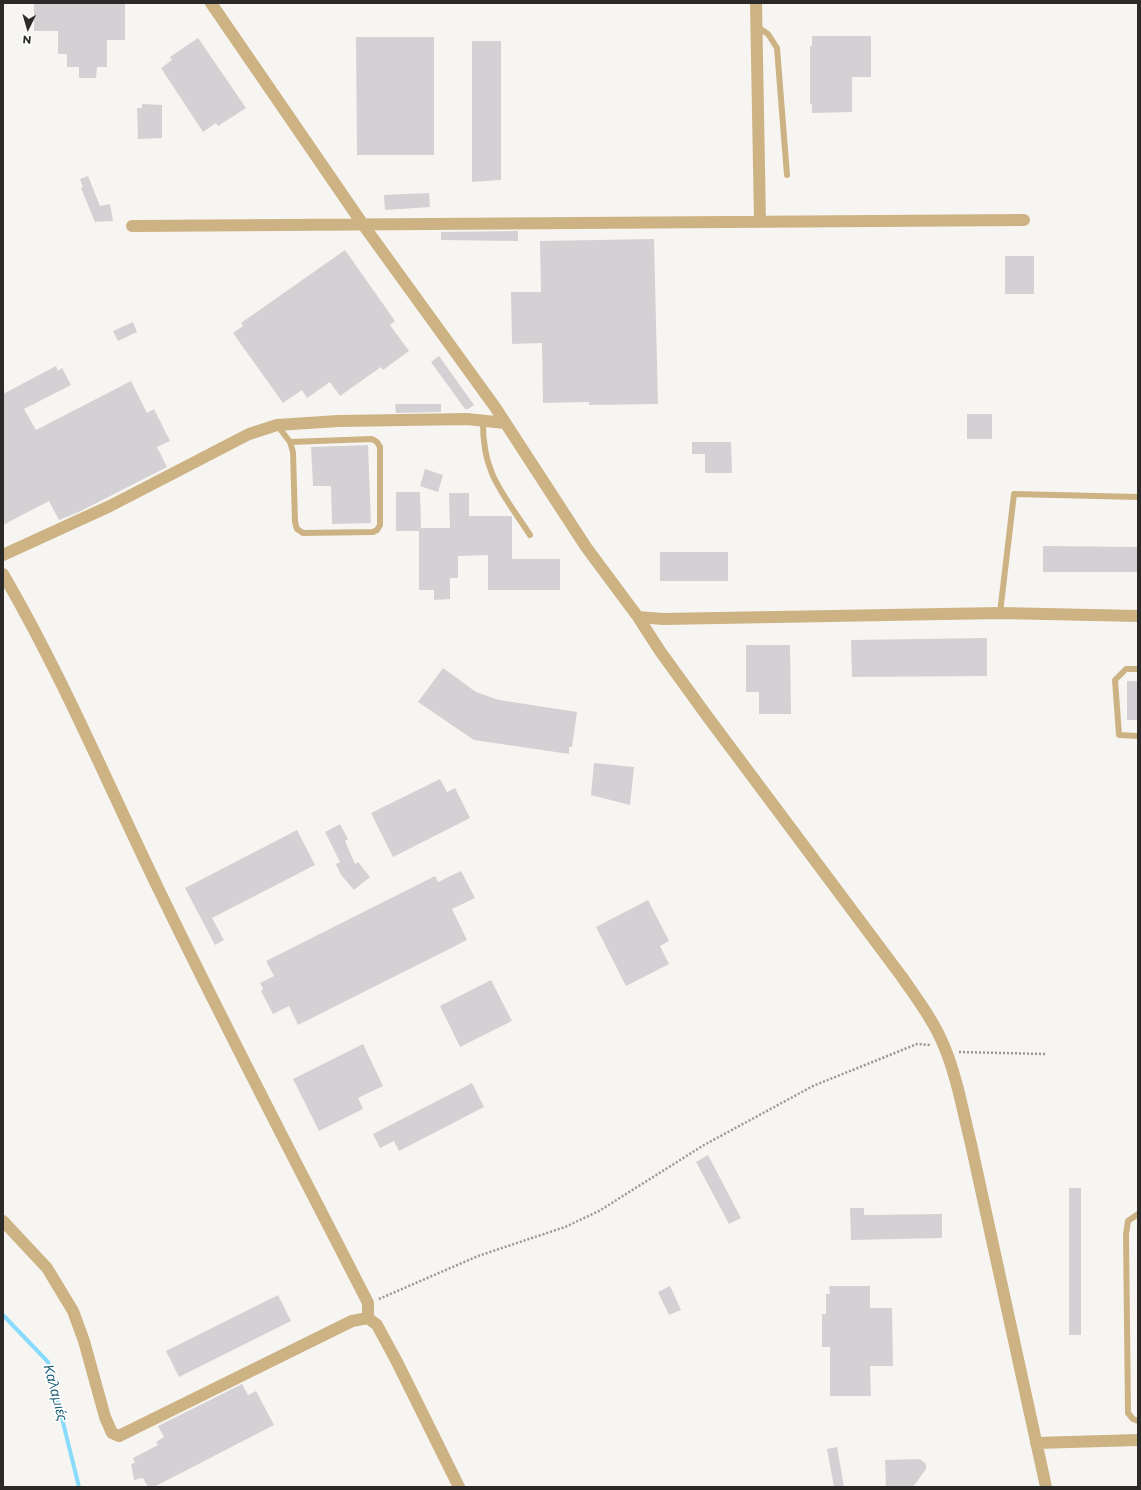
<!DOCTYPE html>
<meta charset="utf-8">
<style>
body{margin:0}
#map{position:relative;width:1141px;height:1490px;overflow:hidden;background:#f7f5f1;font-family:Montserrat,sans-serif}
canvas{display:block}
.frame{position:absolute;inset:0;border:4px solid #2b2a29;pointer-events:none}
.north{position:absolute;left:8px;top:8px;width:40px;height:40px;-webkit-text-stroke:3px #fff;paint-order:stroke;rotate:185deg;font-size:11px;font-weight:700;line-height:16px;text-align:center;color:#2b2a29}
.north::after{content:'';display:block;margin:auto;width:14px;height:18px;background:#2b2a29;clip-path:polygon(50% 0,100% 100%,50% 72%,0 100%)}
</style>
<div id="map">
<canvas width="1141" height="1490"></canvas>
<div class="frame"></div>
<div class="north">N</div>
</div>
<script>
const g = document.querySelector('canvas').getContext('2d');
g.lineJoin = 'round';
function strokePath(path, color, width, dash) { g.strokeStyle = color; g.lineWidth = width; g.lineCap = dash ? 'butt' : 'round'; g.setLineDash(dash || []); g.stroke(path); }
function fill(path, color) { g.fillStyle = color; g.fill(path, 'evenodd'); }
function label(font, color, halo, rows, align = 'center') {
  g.font = font + ' Montserrat,sans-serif'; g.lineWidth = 3.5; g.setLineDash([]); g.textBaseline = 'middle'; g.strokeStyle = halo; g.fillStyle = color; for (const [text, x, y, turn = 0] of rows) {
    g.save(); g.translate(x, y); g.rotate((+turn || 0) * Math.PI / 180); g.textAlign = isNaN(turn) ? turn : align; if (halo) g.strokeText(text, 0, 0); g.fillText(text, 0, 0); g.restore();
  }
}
strokePath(new Path2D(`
 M3,1315l45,47 31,125`), '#88dbfc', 4);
fill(new Path2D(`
 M34,3h91v37h-18v27h-10l-1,11h-17v-11h-12v-13h-9v-23h-24z
 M812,36h59v41h-19v35l-40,1v-9h-2v-58h2z
 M356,37h78v118h-77z
 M198,38l48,70 -28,18 -2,-3 -13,9 -42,-64 11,-8 -2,-3z
 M472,41h29v139l-29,2z
 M142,104l20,1v33l-24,1 -1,-31h5z
 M88,176l12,30 10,-2 3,17 -18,1 -14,-34 2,-1 -3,-8z
 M429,193l1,14 -45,3 -1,-15z
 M518,231v10l-77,-1v-8z
 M654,239l4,165 -69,1v-3l-46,1 -1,-60 -30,1 -1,-52h30l-1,-51z
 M345,250l50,71 -5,4 19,26 -26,19 -2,-3 -41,29 -10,-14 -23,16 -5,-8 -19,13 -50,-70 10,-7 -2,-3z
 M1005,256h29v38h-29z
 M133,322l4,10 -19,9 -5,-10z
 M439,356l35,49 -6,4h-3l-34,-47z
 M56,366l2,5 4,-3 9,17 -47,24 12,21 95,-49 16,32 7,-4 16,32 -13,6 10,20 -88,45 -20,8 -10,-19 -46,24v-131z
 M395,404h46v8l-45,1z
 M967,414h25v25h-25z
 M692,442h39l1,31h-27v-19h-13z
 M368,445l3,78 -39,1 -1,-38h-18l-2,-39z
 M425,469l18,6 -5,17 -18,-6z
 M396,492h24l1,36h29l-1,-35h20v23h43v43h48v31h-72v-35l-30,1v22h-8v21l-16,1v-10h-15v-59h-23z
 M1043,546l95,1v25h-95z
 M660,552h68v29h-68z
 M987,638v38l-135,1 -1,-37z
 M746,645h44l1,69h-32v-22h-13z
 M443,668l33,24 23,8 78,12 -5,35h-3v7l-95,-14 -56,-38z
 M1127,681h11v39h-11z
 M594,763l40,4 -4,38 -39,-10z
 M440,779l7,13 8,-4 15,30 -77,39 -22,-44z
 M340,824l8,15 -3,2 10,23 3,-2 12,15 -16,13 -13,-15 -5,-11 4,-2 -15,-30z
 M297,830l18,35 -103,53 12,22 -9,5 -30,-57z
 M461,871l14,27 -23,11 15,31 -169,85 -9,-19 -16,8 -12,-23 2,-2 -3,-6 14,-7 -8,-15 169,-85 3,6z
 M648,900l21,41 -9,5 9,18 -43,22 -30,-59z
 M491,980l21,41 -52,26 -20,-41z
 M363,1044l20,42 -25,12 5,11 -44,22 -26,-52z
 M472,1083l12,24 -85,44 -5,-10 -14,7 -7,-14z
 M708,1155l33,63 -12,6 -33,-62z
 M1069,1188h12v147h-12z
 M850,1208h14v7l78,-1v24l-91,2z
 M670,1286l11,24 -12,5 -11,-23z
 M829,1286h41v22h22l1,58h-23l1,30h-41v-49h-8v-33h4v-20h4z
 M278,1295l13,26 -112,56 -13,-26z
 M242,1384l6,11 8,-4 18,34 -120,62h-6l-5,-9 -9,2 -3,-16 4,-1 -2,-5 25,-13 -2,-3 8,-5 -6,-11z
 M837,1447l7,40h-10l-7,-38z
 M920,1459l6,5v5l-13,18h-27l-1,-27z`), '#d4d1d4');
strokePath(new Path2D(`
 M959,1052l86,2
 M379,1299l99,-43 87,-29 34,-16 105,-66 109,-59 104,-42 13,1`), '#9a9895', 2.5, [2, 2]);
strokePath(new Path2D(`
 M756,26l12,8 9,14 10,127
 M483,420c-1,53 19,72 47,115
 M277,425l13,17 3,10 2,70 2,7 6,4 70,-1 4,-2 3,-5v-78l-3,-5 -5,-3 -82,3
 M1000,613l14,-119 124,3
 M1138,669h-12l-11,11 4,55 19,1
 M1138,1214l-10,7 -2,13 2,179 5,6 5,2`), '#cdb384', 6);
strokePath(new Path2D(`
 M211,3l153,223 131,181 91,140 52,70 22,34 47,65 195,261c15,22 32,44 42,69 13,31 19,66 27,98l75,343
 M756,3l4,218
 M132,226c297,0 594,-5 892,-6
 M3,555l107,-49 139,-72 28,-9 61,-4 129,-2 38,4
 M3,574c59,101 105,211 156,316 67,139 139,276 209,413v15
 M638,617l25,2 337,-6 138,3
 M3,1221l44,47 26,43 11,30 21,76 7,16 7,3 233,-115 16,-3 9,7 20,37 62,125
 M1036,1443l102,-3`), '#cdb384', 12);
label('italic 14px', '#1d5e74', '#fff', [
 ["Καλαμιές",55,1393,75]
]);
</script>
